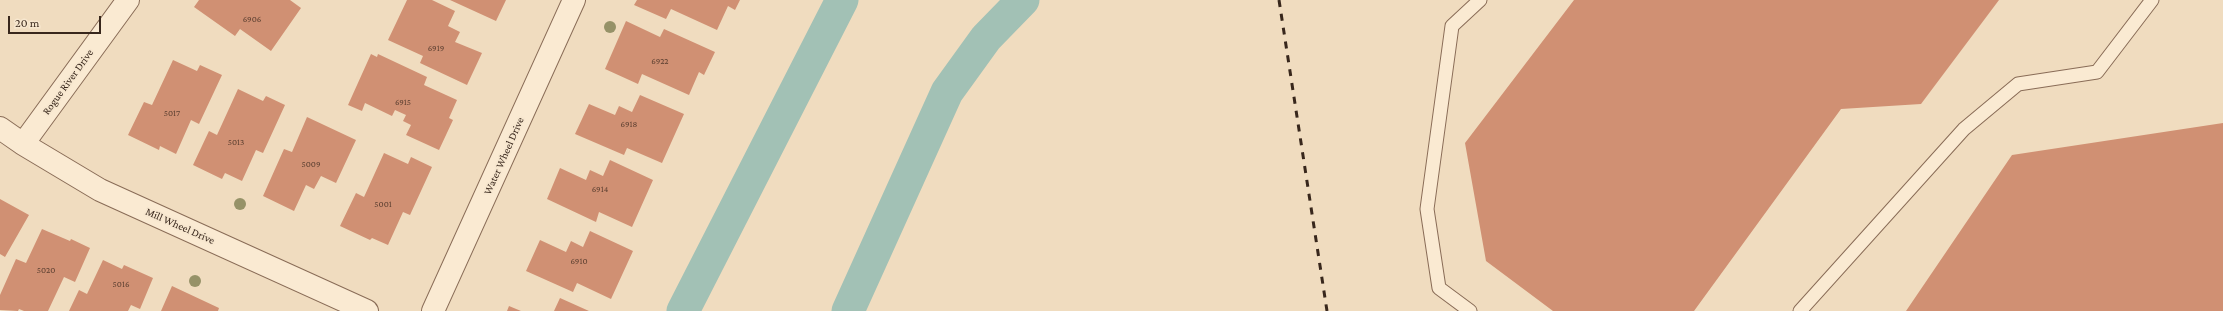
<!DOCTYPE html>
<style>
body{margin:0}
#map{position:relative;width:2223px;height:311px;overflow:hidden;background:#f0dcbf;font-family:"Crimson Pro",serif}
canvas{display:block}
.scale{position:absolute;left:8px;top:16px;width:93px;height:18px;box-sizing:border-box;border:2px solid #38271c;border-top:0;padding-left:5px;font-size:12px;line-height:14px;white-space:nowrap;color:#38271c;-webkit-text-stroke:3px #f7e7cf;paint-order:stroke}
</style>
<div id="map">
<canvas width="2223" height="311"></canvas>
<div class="scale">20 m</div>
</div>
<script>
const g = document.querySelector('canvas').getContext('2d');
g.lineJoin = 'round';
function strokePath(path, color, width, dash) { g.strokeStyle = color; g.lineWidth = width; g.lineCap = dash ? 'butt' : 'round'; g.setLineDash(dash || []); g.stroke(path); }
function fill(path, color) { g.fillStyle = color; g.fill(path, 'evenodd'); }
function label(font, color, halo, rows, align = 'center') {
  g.font = font + ' "Crimson Pro",serif'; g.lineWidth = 3.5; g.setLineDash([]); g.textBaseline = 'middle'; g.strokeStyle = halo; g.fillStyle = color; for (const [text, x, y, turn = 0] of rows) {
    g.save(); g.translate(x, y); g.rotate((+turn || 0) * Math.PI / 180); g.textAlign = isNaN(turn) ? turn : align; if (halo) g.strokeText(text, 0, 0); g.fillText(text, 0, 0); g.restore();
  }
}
strokePath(new Path2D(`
 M683,311l159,-311
 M848,311l99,-219 39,-54 37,-38`), '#a2c1b5', 33);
fill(new Path2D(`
 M199,0h91l11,8 -30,43 -31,-22 -5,7 -41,-29z
 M407,0h25l23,11 -7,15 12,6 -5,10 27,11 -15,32 -47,-22 3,-7 -35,-16z
 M450,0h56l-10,21z
 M637,0h103l-5,10 -7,-4 -11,24 -46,-21 -5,10 -32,-14z
 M1574,0h425l-78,104 -80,5 -147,202h-141l-67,-50 -21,-118z
 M626,21l34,16 4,-8 51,23 -11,23 -5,-3 -10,23 -47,-21 -4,10 -33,-15z
 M371,54l6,3 1,-3 49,23 -3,8 33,15 -8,18 4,2 -14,30 -33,-15 5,-10 -8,-4 3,-6 -11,-5 -3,6 -27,-13 -3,8 -14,-6z
 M173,60l24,11 3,-6 22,10 -23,49 -8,-4 -15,34 -16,-8 -1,4 -31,-15 16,-33 8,3z
 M238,89l25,12 3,-5 19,9 -22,48 -7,-3 -14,31 -17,-8 -3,6 -29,-14 16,-34 8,4z
 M640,95l44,19 -22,49 -35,-15 -3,7 -49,-21 14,-30 26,11 4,-9 13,6z
 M307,117l49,23 -20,43 -15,-7 -7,13 -8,-4 -12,26 -31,-15 21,-47 8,3z
 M2223,123v188h-317l106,-156z
 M384,153l24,11 3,-7 21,10 -22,48 -7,-3 -15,33 -16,-7 -2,2 -30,-14 16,-33 8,4z
 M610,160l43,20 -21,47 -33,-15 -3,10 -49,-23 13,-31 26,12 4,-10 13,6z
 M0,199l29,16 -24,42 -5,-3z
 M42,229l28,12 1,-2 19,9 -15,34 -11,-5 -16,34h-24l-5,-2 -1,2 -18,-1v-15l16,-36 10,4z
 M590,231l43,20 -22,48 -34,-16 -4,9 -47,-21 14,-31 26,12 5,-11 12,6z
 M103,260l19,9 2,-4 29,13 -13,31 -9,-4 -3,6h-59l10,-21 8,4z
 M172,286l47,22 -1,3h-57z
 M560,298l29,13h-35z
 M509,306l12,5h-14z`), '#d09073');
const service = new Path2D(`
 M1470,311l-31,-23 -12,-79 25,-183 28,-26
 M1800,311l164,-182 54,-45 79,-12 55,-72`);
const minor = new Path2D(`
 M0,128l23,16 77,46 267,121
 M23,144l105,-144
 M433,311l141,-311`);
strokePath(service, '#896c57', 15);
strokePath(minor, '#896c57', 24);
strokePath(service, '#faead2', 13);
strokePath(minor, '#faead2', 22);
strokePath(new Path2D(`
 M1279,0l48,311`), '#38271c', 3, [7, 7]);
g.fillStyle = '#969268';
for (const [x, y] of [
 [610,27],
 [240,204],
 [195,281]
]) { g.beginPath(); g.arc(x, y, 6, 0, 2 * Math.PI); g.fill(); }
label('9px', '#5e4132', null, [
 ["6906",252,19],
 ["6919",436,48],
 ["6922",660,61],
 ["6915",403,102],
 ["5017",172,113],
 ["6918",629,124],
 ["5013",236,142],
 ["5009",311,164],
 ["6914",600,189],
 ["5001",383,204],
 ["6910",579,261],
 ["5020",46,270],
 ["5016",121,284]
]);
label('11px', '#38271c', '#f7e7cf', [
 ["Rogue River Drive",68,82,-54],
 ["Water Wheel Drive",504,156,-66],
 ["Mill Wheel Drive",180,226,24]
]);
</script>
